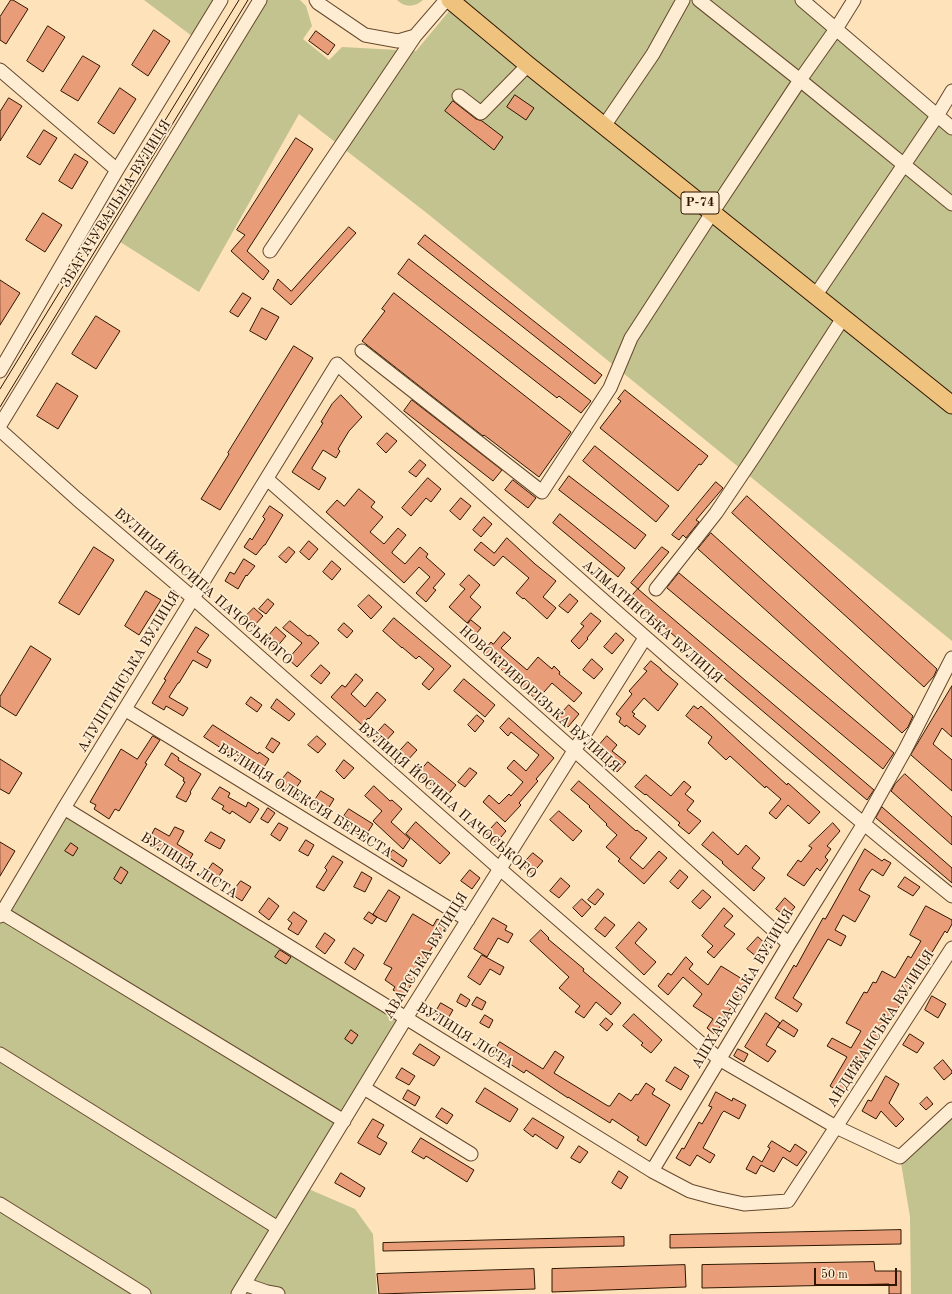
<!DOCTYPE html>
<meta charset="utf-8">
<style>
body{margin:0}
#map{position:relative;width:952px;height:1294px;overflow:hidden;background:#fee3ba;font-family:"Old Standard TT",serif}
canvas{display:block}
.scale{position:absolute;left:814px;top:1268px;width:83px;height:18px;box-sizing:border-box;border:2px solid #301500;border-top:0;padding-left:5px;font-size:12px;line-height:14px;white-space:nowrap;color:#301500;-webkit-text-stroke:3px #feedd2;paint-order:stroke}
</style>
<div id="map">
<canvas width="952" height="1294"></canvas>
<div class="scale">50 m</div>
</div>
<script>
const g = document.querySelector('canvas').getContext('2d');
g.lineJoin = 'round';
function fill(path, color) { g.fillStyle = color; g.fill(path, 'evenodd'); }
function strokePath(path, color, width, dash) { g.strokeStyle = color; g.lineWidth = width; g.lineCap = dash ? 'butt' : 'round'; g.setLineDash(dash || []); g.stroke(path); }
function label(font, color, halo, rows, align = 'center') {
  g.font = font + ' "Old Standard TT",serif'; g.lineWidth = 3.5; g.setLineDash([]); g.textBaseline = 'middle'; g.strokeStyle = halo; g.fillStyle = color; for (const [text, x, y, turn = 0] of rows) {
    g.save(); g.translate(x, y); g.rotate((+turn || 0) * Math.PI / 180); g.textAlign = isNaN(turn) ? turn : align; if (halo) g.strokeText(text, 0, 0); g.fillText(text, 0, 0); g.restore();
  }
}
fill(new Path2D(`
 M144,0h77l-25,39z
 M260,0h40l6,6 6,20 -9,13 26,21 13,-13 74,4 39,-47 -5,-4h352l150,128v513l-524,-427 -129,-100 -100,178 -85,-54z
 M397,0h26c-8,7 -18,8 -26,0z
 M64,808l342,210 -102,169 51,22 18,25 4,60h-377v-378z
 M952,1109v185h-41l-1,-77 -10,-60z`), '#c2c38e');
const building = new Path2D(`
 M11,0h2l15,9 -22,35 -6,-4v-23z
 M48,26l17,11 -22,35 -16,-11z
 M154,30l16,11 -22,35 -16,-11z
 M316,31l19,14 -7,10 -19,-14z
 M83,56l17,10 -22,35 -17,-10z
 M120,88l16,11 -22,35 -16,-11z
 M515,95l19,13 -8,12 -19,-13z
 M9,98l13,8 -22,35v-29z
 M453,101l23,18 6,2 21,16 -9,13 -49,-39z
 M44,130l13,8 -17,27 -13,-8z
 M296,138l17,11 -66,102 22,20 -6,9 -32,-29 14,-16 -8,-5z
 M75,154l13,8 -16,27 -13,-8z
 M43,213l19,12 -17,27 -19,-12z
 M349,227l7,6 -65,72 -18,-16 5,-10 13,12z
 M425,235l177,140 -7,9 -177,-140z
 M409,259l182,142 -10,12 -22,-17 -2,2 -159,-124z
 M0,280l20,13 -20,32z
 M243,293l8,5 -13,19 -8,-5z
 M394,293l177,139 -32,45 -55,-42 -1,1 -121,-95 23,-30 -3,-2z
 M262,308l17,9 -13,23 -16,-9z
 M96,316l24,15 -24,38 -24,-15z
 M294,346l19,12 -93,152 -19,-11 28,-45 -1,-1z
 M57,383l21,13 -20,33 -21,-13z
 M625,390l83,66 -7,9 -2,-1 -21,27 -78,-63 21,-27 -3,-2z
 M341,395l21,22 -13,14 -11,18 2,2 -4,7 -13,-8 -11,18v1l14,9 -7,12 -27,-18 31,-49 -2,-1 11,-18z
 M412,400l90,70 -9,11 -89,-70z
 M387,433l10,8 -11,12 -9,-9z
 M595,446l74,60 -13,16 -73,-61z
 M420,460l6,5 -10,12 -7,-5z
 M569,476l77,59 -11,14 -76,-59z
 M428,478l13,11 -10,13 -5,-4 -15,18 -9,-8z
 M513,480l23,18 -8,10 -23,-18z
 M716,482l7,6 -27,32 3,2 -13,16 -3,-3 -4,5 -7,-5z
 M359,489l16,13 -4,5 12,10 -13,15 14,12 14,-16 8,7 -14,17v1l13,11 15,-17 8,7 -2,3 19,17 -12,14 3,2 -10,12 -10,-9 14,-16 -11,-10 -15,16 -78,-71 11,-12 7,6z
 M747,496l190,173 -3,7 -10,11 -192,-174z
 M461,498l10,8 -11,14 -10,-9z
 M270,506l13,9 -18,30h-1l-8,10 -12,-8 6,-9 2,2 13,-21 -2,-2z
 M560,514l65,54 -7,9 -65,-54z
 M484,517l8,7 -11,13 -8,-7z
 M711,533l202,183 -5,11 -6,6 -204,-184z
 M507,538l28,26 21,17 -13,16 13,11 -9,11 -23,-21 -1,1 -7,-6 13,-15 -26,-22 -9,10 -20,-16 7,-8 13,11z
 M309,541l9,8 -9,11 -9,-8z
 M94,547l20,13 -35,55 -20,-12z
 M289,547l6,5 -9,11 -7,-6z
 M662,547l7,5 -31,37 -7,-6z
 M244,559l11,7 -8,10 -1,-1 -8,14 -13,-8 5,-9 4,2z
 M332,561l9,8 -9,11 -9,-8z
 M679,573l215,180 -11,16 -216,-181z
 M469,575l11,10 -10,12 11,10 -14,16 -18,-16 16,-18 -5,-4z
 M638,589l236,201 -7,10 -237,-202z
 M146,591l15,9 -22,35 -14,-9z
 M570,594l8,7 -10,12 -9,-7z
 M369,595l13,12 -11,12 -13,-13z
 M268,599l6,5 -8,10 -7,-5z
 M254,608l9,8 -10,11 -9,-9z
 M591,613l10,8 -14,17 1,1 -9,10 -8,-8 13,-15 -3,-2z
 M394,618l57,48 -22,24 -7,-6 12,-15 -15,-13 -3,3 -14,-12v1l-19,-17z
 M471,620l10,8 -11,13 -9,-8z
 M290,621l18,15 2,-1 9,8 -22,24 -9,-8 14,-16 -19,-15z
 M344,623l9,8 -6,7 -9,-8z
 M196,627l13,8 -12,17 14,8 -4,8 -14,-8 -14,23h-1l-9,14 19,11 -5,8 -17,-10 -2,4 -12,-7 14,-23 -2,-1 6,-10z
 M276,627l10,9 -10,12 -10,-9z
 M504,632l7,6 -10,10 26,22 11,-13 14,12 2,-3 6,6 -1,2 23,19 -8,9 -22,-19 -15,17 -55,-47 9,-11 2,2z
 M616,633l8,7 -12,14 -8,-7z
 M31,646l20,13 -35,57 -16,-10v-9z
 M592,659l11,10 -9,10 -11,-9z
 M651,661l10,8v1l17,14 -20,27 -14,-13 -12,14 3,2 -2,2 13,10 -7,9 -13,-10 -1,2 -6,-5 2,-4 -5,-4 16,-20 -3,-3 18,-20 -3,-2z
 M321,665l9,8 -9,11 -10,-8z
 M356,674l7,6 -12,14 14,13 12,-15 9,8 -17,19 -1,-1 -6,7 -31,-28 11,-12 3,2z
 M464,679l31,26 -10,12 -31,-26z
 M952,686v51l-10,-9 -9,16 19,16v31l-41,-36z
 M251,697l11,8 -5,7 -11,-8z
 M277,699l18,15 -6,7 -18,-13z
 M569,705l10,9 -11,13 -11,-9z
 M694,706l4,3 3,-3 10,9 31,29 45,41 1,-2 32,29 -11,12 -21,-19 -12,14 -7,-6 12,-14 -15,-13 -1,2 -35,-32 -4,4 -18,-17 4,-6 -26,-21z
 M477,715l7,6 -9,11 -7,-7z
 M509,718l45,40 -18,21 2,2 -19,22 2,2 -16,17 -22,-20 6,-7 10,9 10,-10 2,2 12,-14 -16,-14 7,-8 12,11 13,-16 -28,-23 -3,4 -8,-8z
 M385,724l9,8 -11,12 -8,-9z
 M213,725l45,29 1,-2 10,7 -8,13 -10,-6 1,-2 -21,-13 -1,3 -26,-17z
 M153,736l7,4 -15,23 2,1 -28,47 -4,-2 -6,10 -15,-10 2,-4 -6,-3 31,-53 16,10z
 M317,736l9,8 -8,9 -10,-8z
 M607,736l10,9 -5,6 14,11 -9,10 -8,-7 1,-1 -15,-14z
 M272,738l8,5 -7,10 -7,-5z
 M408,742l9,8 -11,12 -9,-8z
 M172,753l7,5 -1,2 23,14 -11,18 1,1 -5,9 -10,-5 9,-15 -2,-1 1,-3 -19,-13z
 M0,759l22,14 -13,21 -9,-5z
 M344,760l10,8 -10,11 -8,-8z
 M428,762l28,23 -10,12 -28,-23z
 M470,768l7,5 -12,14 -7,-5z
 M288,772l13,9 -10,14 -13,-10z
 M905,774l47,43v28l-61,-54 4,-7z
 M646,775l25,21 13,-15 7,6 -6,7 9,7 -7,9 14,11 -12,13 -11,-9 2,-2 -34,-29 -1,1 -10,-8z
 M579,781l57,50 1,-1 10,8 -17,20 13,11 16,-18 8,7 -23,26 -26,-23 2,-2 -14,-12 11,-12 -11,-10 1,-1 -18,-17 1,-1 -19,-16z
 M374,786l16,15 2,-1 10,9 -11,13 19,17 -7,10 -30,-28 9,-10 -17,-15z
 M220,787l10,6 -2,4 18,10 2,-5 11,7 -9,14 -18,-12 -2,3 -8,-5 2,-3 -12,-7z
 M321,791l13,8 -8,13 -13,-9z
 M882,807l70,61v15l-76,-65z
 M268,808l7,5 -7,10 -7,-4z
 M349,809l24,15 -9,14 -20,-12 5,-7 -5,-3z
 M559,811l23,20 -9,10 -23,-21z
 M416,822l34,31 -10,11 -34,-30z
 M497,822l9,9 -10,12 -10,-9z
 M279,823l9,5 -8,13 -9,-6z
 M833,823l7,8 -13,15 4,3 -6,8 3,3 -8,11 -3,-3 -13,18 -17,-11 11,-15 3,2 11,-14 -3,-2z
 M175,827l9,4 -7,13 16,10 -8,13 -38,-24 8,-15 14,8z
 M211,832l14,8 -5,9 -15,-8z
 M713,832l25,23 8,-10 14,13 -8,10 13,10 -11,13 -32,-28 1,-1 -21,-17z
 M306,840l8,5 -6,11 -9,-5z
 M0,842l15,9 -15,25z
 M71,843l7,5 -5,8 -8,-5z
 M865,849l17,12 2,-2 7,4 -8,13 -11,-7 -5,7 -8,14 11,6 -15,26 -12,-7 -8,15 11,6 -5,10 -13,-7 -35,59 9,6 -5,8 -22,-14 19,-33 2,2 27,-49 2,1z
 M393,850l14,10 -4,7 -15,-10z
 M533,853l10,8 -11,13 -10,-9z
 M333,856l10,6 -19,29 -8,-4 11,-17 -2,-2z
 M213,863l10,7 -10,15 -10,-7z
 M121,867l7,5 -7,12 -7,-5z
 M470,870l10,8 -8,11 -11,-8z
 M680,870l8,7 -10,12 -8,-7z
 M362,872l10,6 -7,14 -11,-5z
 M905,877l15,10 -7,9 -15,-9z
 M561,878l9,8 -11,12 -9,-7z
 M241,881l10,6 -9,14 -11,-7z
 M598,889l6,5 -9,11 -7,-5z
 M389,890l11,7 -14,25 -13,-7z
 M703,890l8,7 -11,12 -8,-7z
 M269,898l10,8 -10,14 -10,-8z
 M785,898l10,9 -9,10 -10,-8z
 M582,899l9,8 -9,10 -9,-9z
 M926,906l26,14v4l-5,9 -2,-2 -14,23 -1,-1 -41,71 -2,-1 -45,71 -12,-8 17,-29 -20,-11 5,-8 19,10 10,-17 -15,-8 18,-31 3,1 6,-11 3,1 6,-12 13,7 13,-22 3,2 10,-17 -11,-6z
 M724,908l9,8 -9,10 11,8 -21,24 -7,-6 6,-6 -11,-10z
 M294,912l13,9 -9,14 -10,-6 4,-6 -4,-3z
 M369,912l8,5 -5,7 -8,-5z
 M413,914l20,12 4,-7 10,5 -38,60 2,1 -7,12 -11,-7 2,-3 -10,-7 7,-12 -8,-4z
 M605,917l10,8 -10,12 -10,-8z
 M493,918l14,8 -2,4 8,4 -5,9 -10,-5 -11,19 -13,-8z
 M639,922l8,7 -12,14 21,19 -12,13 -28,-27z
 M541,930l8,8 -1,1 36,30 -1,2 38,32 -10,12 -15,-13 -12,16 -9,-6 5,-6 -21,-18 10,-11 -39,-36z
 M325,933l10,7 -10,14 -9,-7z
 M758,937l9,8 -10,12 -10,-8z
 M354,948l10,7 -9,15 -10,-7z
 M280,950l11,7 -5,7 -11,-7z
 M482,955l22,12 -4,8 -10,-6 -10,16 -12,-8z
 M686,957l7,7 -4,5 19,16 13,-19 26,16 -12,19v1l-14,20 2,1 -9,11 -7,-6 6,-9 -20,-13 9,-12 -19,-17 -15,18 -10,-9 10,-13 3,2z
 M461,994l9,6 -4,7 -9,-5z
 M932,996l14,8 -8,14 -13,-8z
 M477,997l9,5 -4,8 -10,-5z
 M441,1003l12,7 -6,10 -12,-7z
 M766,1013l14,10 -14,22 10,6 -8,11 -23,-15z
 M634,1014l28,26 -11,13 -10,-8 2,-2 -20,-17z
 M485,1015l8,5 -4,8 -9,-5z
 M606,1018l7,6 -6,7 -7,-6z
 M783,1020l15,10 -4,7 -16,-10z
 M351,1030l7,5 -6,9 -7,-5z
 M910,1034l14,9 -7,10 -14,-8z
 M500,1042l43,27 12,-18 9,6 -10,16 54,33h2l9,-13 12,8 5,-7 2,1 8,-12 9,6 -3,5 18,11 -24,41 -9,-6 2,-3 -27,-18 -2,4 -42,-26v1l-42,-28 -2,3 -31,-20z
 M420,1044l20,13 -6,9 -21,-12z
 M738,1049l10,5 -4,8 -10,-6z
 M943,1060l9,11v2l-8,7 -10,-12z
 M675,1067l14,9 -8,14 -15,-9z
 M402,1068l13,8 -6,9 -13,-7z
 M886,1076l13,8 -10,19 15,16 -8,8 -15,-16 -5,8 -14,-8 6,-11 3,1z
 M485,1088l33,21 -8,13 -34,-20z
 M408,1090l12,7 -5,9 -12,-7z
 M716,1092l16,9 1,-3 13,7 -7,14 -15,-8 -2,2 -19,35 12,7 -5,8 -13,-8 -7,11 -14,-8 6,-10 2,1 15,-27 3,2 10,-17 -3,-1z
 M927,1097l6,7 -7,6 -6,-6z
 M442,1108l11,7 -6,9 -11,-7z
 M533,1118l31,19 -7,12 -22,-15 -2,3 -9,-7z
 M373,1119l11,6 -7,12 10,6 -7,12 -22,-12z
 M421,1138l53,32 -7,12 -41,-26 -2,3 -12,-7z
 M772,1141l18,11 5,-8 12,8 -10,14 -14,-9 -9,15 -13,-7 -5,9 -10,-5 7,-13 9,6 8,-14 -2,-1z
 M579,1146l9,6 -8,11 -9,-5z
 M619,1171l9,6 -7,12 -9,-6z
 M341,1173l24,15 -5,9 -25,-14z
 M901,1230v14l-231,4v-13z
 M624,1237v9l-241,5v-8z
 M874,1262l1,9h26v23h-12v-10l-187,4v-23z
 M685,1265l1,22 -134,5v-23z
 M534,1269l1,20 -156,5 -2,-20z`);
fill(building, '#e89c78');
strokePath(building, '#301500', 1);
const minor = new Path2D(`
 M316,0l2,3 47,32 33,6 17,-5 31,-36
 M699,0l101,80 152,124
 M802,0l150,128
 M0,70l117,100
 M459,96l22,17 47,-48
 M604,126l49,-72 30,-54
 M270,251l145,-215
 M815,296l122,-180 15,-25
 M362,351l180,141 68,-104 21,-50 81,-125 88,-133 36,-51 18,-29
 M0,371l117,-201 104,-170
 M0,425l260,-425
 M0,430l77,69 116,99 307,271 219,190 117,68 64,30 52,-48
 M267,479l307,271 215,194
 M656,589l60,-76 39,-58 88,-137
 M126,710l342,210
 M64,808l342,210 246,153 38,20 26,7 28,6 44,-3 164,-253
 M2,913l342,208
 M0,916l64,-108 273,-444c203,180 404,362 615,532
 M0,1054l278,174
 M364,1088l107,66
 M652,1171l137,-227 74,-119 42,-75 47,-92
 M0,1204l144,90
 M244,1284l23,8 11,2
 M238,1294l168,-276 239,-380`);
const major = new Path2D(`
 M450,0l78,65 424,340`);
strokePath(minor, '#64482e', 15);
strokePath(major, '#301500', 19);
strokePath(minor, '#feedd2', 13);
strokePath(major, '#efc27d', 17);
strokePath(new Path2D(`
 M0,389l239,-389
 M0,407l248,-407`), '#301500', 1);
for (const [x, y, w] of [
 [700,203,38]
]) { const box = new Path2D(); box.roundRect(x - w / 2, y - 11, w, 22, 3); g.fillStyle = '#feedd2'; g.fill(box); strokePath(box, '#301500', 1); }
label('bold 13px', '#301500', null, [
 ["Р-74",700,203]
]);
label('14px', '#301500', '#feedd2', [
 ["ЗБАГАЧУВАЛЬНА ВУЛИЦЯ",116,204,-58],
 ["ВУЛИЦЯ ЙОСИПА ПАЧОСЬКОГО",203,587,41],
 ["АЛМАТИНСЬКА ВУЛИЦЯ",652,622,41],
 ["АЛУШТИНСЬКА ВУЛИЦЯ",129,672,-59],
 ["НОВОКРИВОРІЗЬКА ВУЛИЦЯ",539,699,42],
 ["ВУЛИЦЯ ОЛЕКСІЯ БЕРЕСТА",305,801,32],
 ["ВУЛИЦЯ ЙОСИПА ПАЧОСЬКОГО",447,801,41],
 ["ВУЛИЦЯ ЛІСТА",189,866,32],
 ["АВАРСЬКА ВУЛИЦЯ",426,956,-58],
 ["АШХАБАДСЬКА ВУЛИЦЯ",743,989,-59],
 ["АНДИЖАНСЬКА ВУЛИЦЯ",881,1029,-57],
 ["ВУЛИЦЯ ЛІСТА",465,1036,32]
]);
</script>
